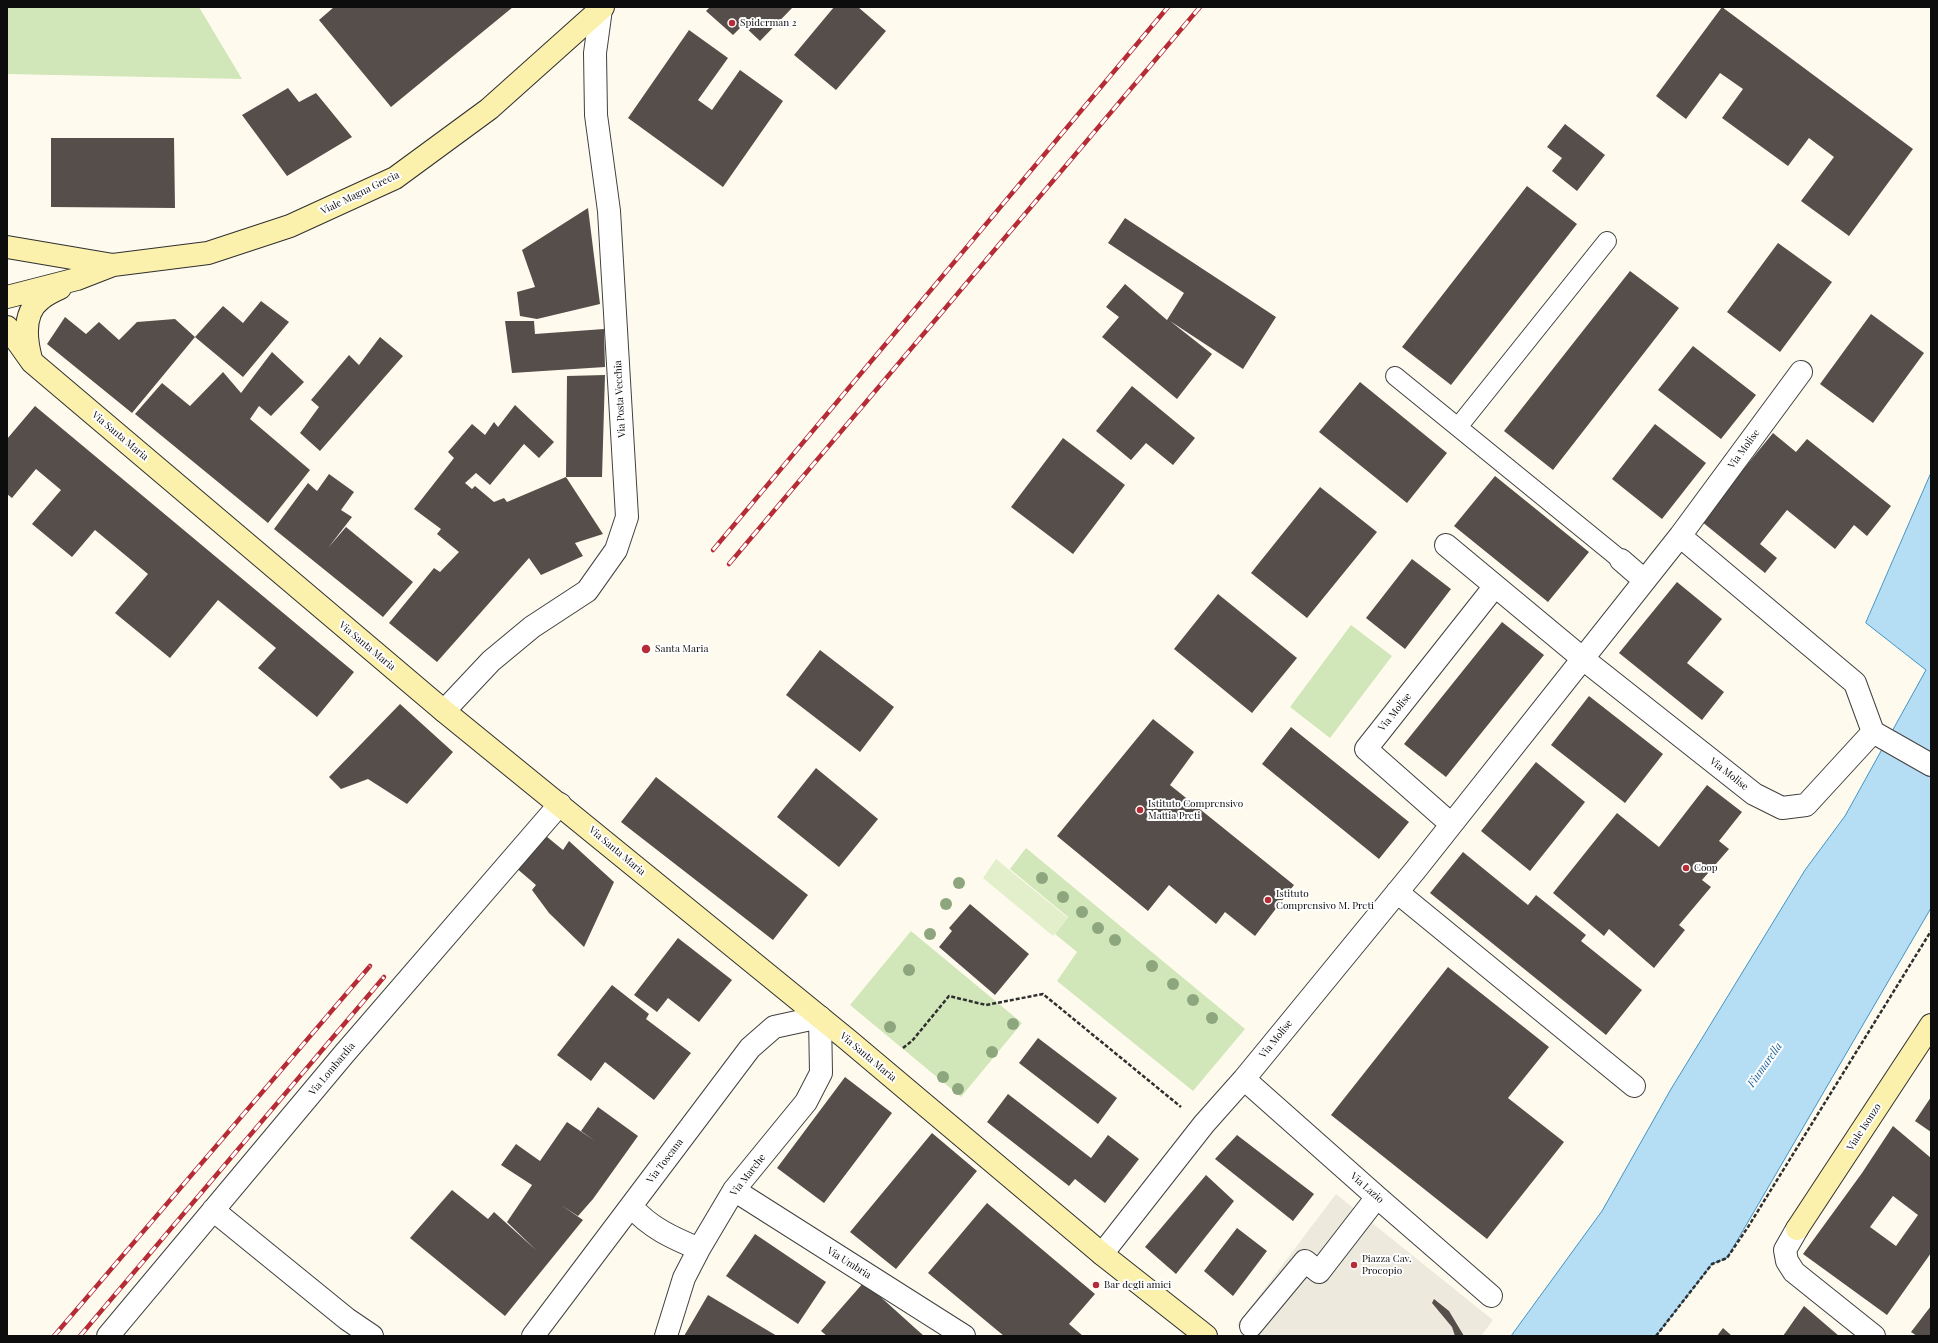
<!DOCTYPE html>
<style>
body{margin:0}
#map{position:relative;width:1938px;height:1343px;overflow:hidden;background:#fefbee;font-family:"Playfair Display",serif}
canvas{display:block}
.frame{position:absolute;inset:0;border:8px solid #0d0d0d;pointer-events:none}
</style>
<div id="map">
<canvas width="1938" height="1343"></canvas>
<div class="frame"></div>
</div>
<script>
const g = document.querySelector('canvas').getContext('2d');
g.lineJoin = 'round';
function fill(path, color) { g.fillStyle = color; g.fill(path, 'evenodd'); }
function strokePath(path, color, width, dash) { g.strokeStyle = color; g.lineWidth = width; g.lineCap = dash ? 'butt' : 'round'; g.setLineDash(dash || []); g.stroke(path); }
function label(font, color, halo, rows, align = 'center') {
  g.font = font + ' "Playfair Display",serif'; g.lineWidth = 4; g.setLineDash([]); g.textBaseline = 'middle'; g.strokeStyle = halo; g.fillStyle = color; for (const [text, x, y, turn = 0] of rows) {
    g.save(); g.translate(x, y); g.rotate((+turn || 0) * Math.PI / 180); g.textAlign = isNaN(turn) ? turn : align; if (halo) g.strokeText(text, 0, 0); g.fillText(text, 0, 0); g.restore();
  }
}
fill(new Path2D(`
 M7,7h192l43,72 -235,-5z
 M1351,625l41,31 -62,82 -40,-31z
 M1026,848l219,181 -52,62 -136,-110 20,-29 -22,-18 13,-17 -58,-48z
 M911,931l111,92 -61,74 -111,-92z`), '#d2e7b9');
fill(new Path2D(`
 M996,859l72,59 -15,18 -70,-58z`), '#e3eecb');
fill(new Path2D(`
 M1336,1194l157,126 -12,16h-230l-14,-11z`), '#ede9dd');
const water = new Path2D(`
 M1931,473v435l-204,350 -15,6 -56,72h-145l91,-125 69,-122 134,-219 40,-54 81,-146 -60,-47z`);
fill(water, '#b5ddf3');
strokePath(water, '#4094c6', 1);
fill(new Path2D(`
 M334,7h179l-122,100 -72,-87z
 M710,7h83l-33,34 -17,-16 -10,10 -27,-24z
 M834,7h24l28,24 -50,59 -42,-35z
 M1722,7l191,142 -64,87 -48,-35 33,-44 -25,-19 -21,28 -66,-48 21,-29 -23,-16 -34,46 -30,-23z
 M689,30l39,28 -30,42 14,10 28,-40 43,31 -60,86 -95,-69z
 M288,88l11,14 17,-9 36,44 -65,39 -45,-61z
 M1565,124l40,31 -28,36 -25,-20 10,-13 -15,-11z
 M51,138h123l1,70 -124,-1z
 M1527,186l50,38 -126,161 -49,-38z
 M588,208l12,96 -63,15 -17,-3 -3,-24 18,-5 -13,-37z
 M1125,218l151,99 -33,52 -73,-48 42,33 -35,45 -75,-62 17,-20 -13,-10 19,-23 42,36 17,-27 -76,-50z
 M1778,243l54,39 -52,70 -53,-40z
 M1630,271l49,37 -126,162 -49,-39z
 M261,301l28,21 -46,55 -48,-40 28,-31 20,17z
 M1871,314l53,39 -51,70 -53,-39z
 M65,317l21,17 13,-12 20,18 18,-18 38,-3 20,18 -63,76 -85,-69z
 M505,321h29l1,13 69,-5 1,38 -93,6z
 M380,337l23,19 -83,95 -20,-18 19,-26 -8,-7 38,-45 10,10z
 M1693,346l63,49 -35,44 -63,-49z
 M272,352l32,30 -33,34 -12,-10 -9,13 60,51 -42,53 -133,-109 27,-31 28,23 33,-34 18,21z
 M605,375l-3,102h-36l37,57 -28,9 8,13 -42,19 -12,-17 -92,104 -48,-39 45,-55 6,4 19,-20 -22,-18 4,-5 -27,-20 40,-51 -6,-6 24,-28 13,11 9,-13 4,5 17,-22 39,37 -15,16 -15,-14 -34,41 -14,-12 -11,10 7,6 3,-3 19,16 10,-4 3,4 59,-25 1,-101z
 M1360,382l87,71 -40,50 -88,-71z
 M1132,386l63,52 -22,27 -27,-22 -15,17 -35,-29z
 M35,406l319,266 -37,45 -59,-49 18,-20 -58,-48 -48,58 -55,-45 33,-39 -53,-44 -23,27 -40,-33 29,-34 -25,-21 -24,29 -5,-4v-55z
 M1655,424l51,39 -44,56 -50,-40z
 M1773,433l23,19 11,-13 84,67 -24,30 -13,-11 -19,24 -48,-39 -27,34 17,14 -12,15 -64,-52z
 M1063,438l62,47 -52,69 -62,-47z
 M329,474l25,18 -13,18 11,7 -24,31 18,-21 67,55 -30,35 -109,-88 34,-46 9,8z
 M1495,476l94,76 -41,50 -94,-76z
 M1320,487l57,45 -70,86 -56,-45z
 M1412,559l39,30 -46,60 -39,-31z
 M1677,582l45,37 -35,44 37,29 -22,28 -83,-67z
 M1218,594l79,64 -45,55 -78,-64z
 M1502,622l42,33 -98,122 -42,-33z
 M820,650l74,57 -34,45 -74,-57z
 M1589,696l74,58 -38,49 -74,-58z
 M400,704l53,48 -46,52 -39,-25 -27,10 -12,-12z
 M1153,719l41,33 -24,33 124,100 -39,51 -30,-24 -9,12 -47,-39 -21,26 -91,-75z
 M1291,727l118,95 -30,37 -117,-95z
 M1536,762l49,40 -55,69 -49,-40z
 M816,768l62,51 -39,48 -62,-50z
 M656,777l152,118 -35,45 -152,-118z
 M1707,785l35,27 -23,29 10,8 -27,31 9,7 -32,38 6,5 -31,38 -45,-39 -5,7 -51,-43 64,-80 42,34z
 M546,836l17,14 6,-9 45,41 -30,65 -35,-34 -17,-23 4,-5 -21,-18 14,-18 6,1z
 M1463,852l65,53 8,-10 50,40 -5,6 61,49 -36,45 -176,-142z
 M970,904l59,50 -34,41 -56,-48 13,-16 -3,-3z
 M678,938l54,42 -33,42 -31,-24 -11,14 -23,-17z
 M1448,967l101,80 -41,51 56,44 -77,97 -156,-124z
 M612,985l37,29 -3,5 45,34 -37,47 -49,-38 -14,19 -34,-26z
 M1038,1038l79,60 -19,26 -79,-61z
 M845,1077l47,36 -68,90 -47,-35z
 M1008,1094l83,64 17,-23 31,24 -34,44 -30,-24 -6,7 -82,-64z
 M1931,1097v35l-16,-11z
 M598,1107l40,29 -45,63 -15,17 -17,-11 22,15 -78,96 -95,-78 42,-48 36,29 6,-7 43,39 -30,-29 25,-37 -31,-20 15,-21 24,17 27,-39 28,19 -14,-10z
 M1893,1126l38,32v95l-44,62 -84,-61 59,-81zM1893,1196l25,19 -22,31 -26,-19z
 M932,1133l45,38 -81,98 -46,-37z
 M1237,1135l77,59 -21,27 -78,-62z
 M1206,1175l28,26 -58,73 -31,-27z
 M987,1203l108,91 -26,30 14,12h-79l-76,-63z
 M1237,1228l30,23 -34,45 -29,-25z
 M755,1234l71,48 -28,42 -72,-48z
 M864,1282l51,46 9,8h-97l-6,-5z
 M708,1295l69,41h-93z
 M1434,1299l15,12 15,25h-9l-3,-9 -20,-24z
 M1804,1306l35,30h-56z
 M1931,1306v30h-14l-6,-4z
 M1723,1328l9,8h-15z`), '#554e4a');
const lane = new Path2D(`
 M1395,376l226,184
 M1458,427l149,-186`);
const street = new Path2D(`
 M1680,536l175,147 18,49 58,33
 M1446,545l136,113 172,136 28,14 24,-3 67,-73
 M1621,560l23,20
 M444,711l47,-50 41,-34 55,-36 29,-41 11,-33 -18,-306 -13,-96 -1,-62 6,-44
 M1451,824l-85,-75 129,-163
 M1397,892l237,194
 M1244,1079l133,118 114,99
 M734,1190l230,146
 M631,1206c19,22 42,32 68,43
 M213,1210l134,109 25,17
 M1797,1229l-12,21 2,11 7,11 80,64
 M1102,1254l102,-130 40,-45 173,-211 263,-332 121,-164
 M1251,1326l54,-65 14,11 58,-75
 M108,1336l236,-282 216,-250
 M533,1336l217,-288 24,-21 46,-10 1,56 -15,29 -72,88 -35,59 -15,29 -18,58`);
const secondary = new Path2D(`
 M7,247l106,18
 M7,297l70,-18 36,-14 95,-12 82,-27 105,-48 94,-69 114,-102
 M7,327l25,35 412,349 404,329 254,214 104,82
 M31,359c-5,-19 -9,-46 10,-60 6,-5 13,-8 19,-11
 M1797,1229l134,-204`);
strokePath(lane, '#404040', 20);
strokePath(street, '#404040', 24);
strokePath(secondary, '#2f2f2f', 24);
strokePath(new Path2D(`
 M903,1048l9,-7 37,-45 37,9 57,-11 138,113
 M1656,1336l56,-72 15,-6 21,-31 183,-296`), '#2f2f2f', 2.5, [4, 2]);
strokePath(lane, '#fff', 18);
strokePath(street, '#fff', 22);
strokePath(secondary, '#fbf0ac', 22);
const rail = new Path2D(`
 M713,550l455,-543
 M729,564l471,-557
 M54,1336l316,-370
 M80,1336l304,-359`);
strokePath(rail, '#b62c36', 4.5);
strokePath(rail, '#fff', 3, [9]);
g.fillStyle = '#8da67d';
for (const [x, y] of [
 [1042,878],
 [959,883],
 [1063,897],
 [946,904],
 [1082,912],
 [1098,928],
 [930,934],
 [1115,940],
 [1152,966],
 [909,970],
 [1173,984],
 [1193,1000],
 [1212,1018],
 [1013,1024],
 [890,1027],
 [992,1052],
 [943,1077],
 [958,1089]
]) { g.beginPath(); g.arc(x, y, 6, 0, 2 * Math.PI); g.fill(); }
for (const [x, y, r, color] of [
 [732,23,4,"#b62c36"],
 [646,649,5,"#b62c36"],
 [1140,810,4,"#b62c36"],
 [1686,868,4,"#b62c36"],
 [1268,900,4,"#b62c36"],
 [1354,1265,4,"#b62c36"],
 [1096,1285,4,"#b62c36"]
]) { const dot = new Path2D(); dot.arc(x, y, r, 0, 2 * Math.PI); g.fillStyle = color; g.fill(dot); strokePath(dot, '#fff', 1.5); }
label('10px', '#0d0d0d', '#fff', [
 ["Spiderman 2",740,23],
 ["Santa Maria",655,649],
 ["Istituto Comprensivo",1148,804],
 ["Mattia Preti",1148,816],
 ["Coop",1694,868],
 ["Istituto",1276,894],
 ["Comprensivo M. Preti",1276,906],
 ["Piazza Cav.",1362,1259],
 ["Procopio",1362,1271],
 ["Bar degli amici",1104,1285]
], 'left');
label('10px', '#0d0d0d', '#fff', [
 ["Viale Magna Grecia",360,193,-26],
 ["Via Posta Vecchia",620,399,-93],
 ["Via Santa Maria",120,436,40],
 ["Via Molise",1744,449,-54],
 ["Via Santa Maria",367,646,40],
 ["Via Molise",1395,712,-51],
 ["Via Molise",1729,774,38],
 ["Via Santa Maria",617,851,40],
 ["Via Molise",1276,1039,-51],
 ["Via Santa Maria",868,1057,40],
 ["Via Lombardia",332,1069,-50],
 ["Viale Isonzo",1864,1127,-57],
 ["Via Toscana",665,1161,-53],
 ["Via Marche",748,1175,-52],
 ["Via Lazio",1367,1188,41],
 ["Via Umbria",849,1263,32]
]);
label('italic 11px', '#1d6598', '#fff', [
 ["Fiumarella",1765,1065,-55]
]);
</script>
